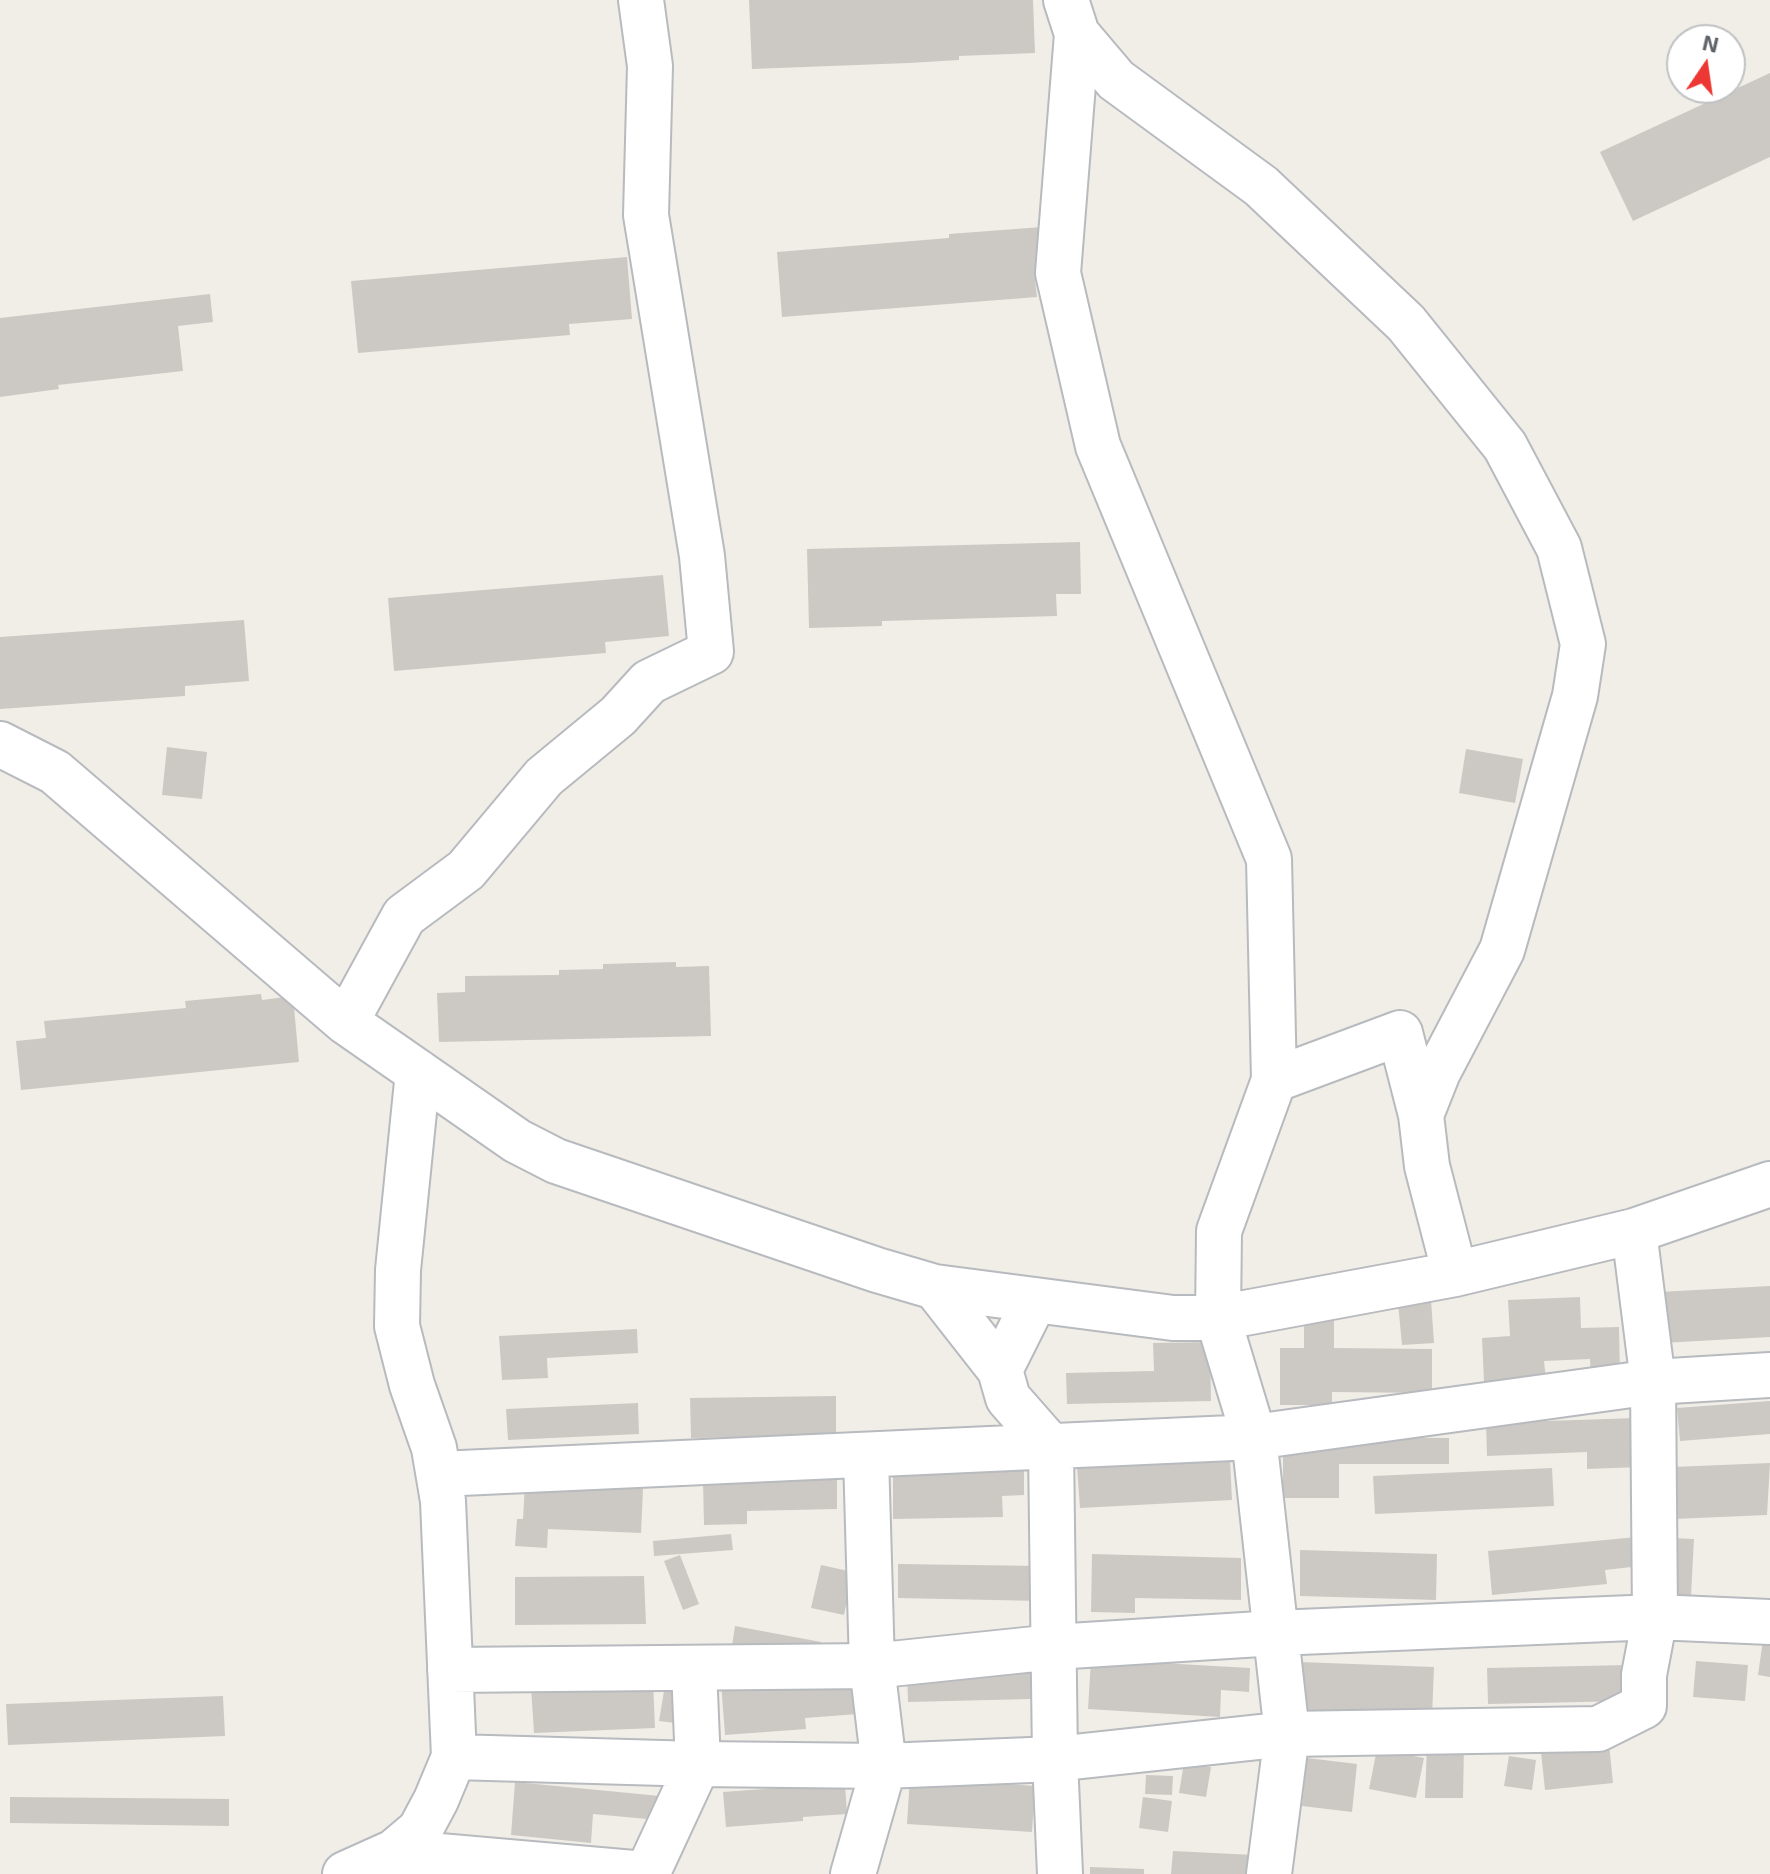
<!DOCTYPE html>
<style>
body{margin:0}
#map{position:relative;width:1770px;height:1874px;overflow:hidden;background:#f1eee7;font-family:"Exo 2",sans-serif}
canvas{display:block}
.north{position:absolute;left:1666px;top:24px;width:80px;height:80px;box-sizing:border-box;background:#fff;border:2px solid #bfc1c3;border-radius:50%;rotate:13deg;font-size:22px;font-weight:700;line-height:32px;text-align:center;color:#5e6368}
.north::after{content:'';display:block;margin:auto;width:28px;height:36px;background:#ec3732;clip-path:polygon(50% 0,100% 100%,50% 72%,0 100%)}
</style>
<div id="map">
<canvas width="1770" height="1874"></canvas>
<div class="north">N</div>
</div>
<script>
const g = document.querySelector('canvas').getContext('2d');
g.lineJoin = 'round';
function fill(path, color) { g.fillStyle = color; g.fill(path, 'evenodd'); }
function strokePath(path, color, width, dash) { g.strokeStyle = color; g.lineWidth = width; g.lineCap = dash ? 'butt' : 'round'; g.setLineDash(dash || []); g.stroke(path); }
fill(new Path2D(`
 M749,0h284l2,53 -76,3v4l-50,3 -157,6z
 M1770,73v84l-137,64 -33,-69z
 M1042,227l4,42 -12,1 3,27 -255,20 -5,-65 172,-14v-4z
 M627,257l5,62 -63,5 1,11 -212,18 -7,-72z
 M210,294l3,28 -35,4 5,45 -125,14 1,4 -59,8v-79z
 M1080,542l1,52h-25l1,22 -175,5v5l-73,2 -2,-79z
 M663,575l6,61 -64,6 1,11 -212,18 -6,-73z
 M244,620l5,61 -64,5v10l-185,13v-72z
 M167,747l40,5 -5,47 -40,-4z
 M1466,749l57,10 -8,44 -56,-10z
 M676,962v5l33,-1 2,70 -272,6 -2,-49 28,-1v-16l94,-1v-5l44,-1v-5z
 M261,994l1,6 31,-4 6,66 -278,28 -5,-49 30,-3 -2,-17 142,-13 -1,-7z
 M1770,1286v51l-108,6 -3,-51z
 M1580,1297l1,31 38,-1 1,51 -29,1 -1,-20 -46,2 2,18 -62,3 -2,-44 28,-2 -2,-36z
 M1431,1300l3,43 -32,2 -4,-42z
 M1304,1306h30v42l98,1v44l-100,-1v13h-52v-57h24z
 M637,1329l1,24 -91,5 1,20 -46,2 -3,-44z
 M1210,1342l1,59 -144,3 -1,-31 88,-2 -1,-28z
 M836,1396v40l-145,2 -1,-40z
 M1770,1401v33l-90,7 -3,-33z
 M638,1403l1,31 -131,6 -2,-31z
 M1637,1418l3,49 -53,2v-17l-100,4 -1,-33z
 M1283,1437l166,1v26h-110v34h-56z
 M1230,1459l2,41 -152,8 -3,-41z
 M1770,1463l-3,52 -93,4 -2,-52z
 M1552,1468l2,38 -179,8 -2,-38z
 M1024,1469v26l-22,1 1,21 -110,2v-48z
 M837,1479v30l-90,2v13l-43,1 -1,-44z
 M525,1484l118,5 -2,44 -93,-4 -1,19 -32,-2 2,-27h6z
 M731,1534l2,16 -79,6 -1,-15z
 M1637,1537l3,29 -35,4 2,14 -115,11 -4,-44z
 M1670,1538l24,1 -3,57 -24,-1z
 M1300,1550l137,4 -1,46 -136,-4z
 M1092,1554l149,4v42l-106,-2v15l-44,-1z
 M680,1555l19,49 -16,6 -19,-49z
 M898,1564l144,2 -1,35 -143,-3z
 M821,1565l32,7 -9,43 -33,-7z
 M644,1576l2,48 -131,1v-48z
 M735,1626l86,16 -4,20 -85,-16z
 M1763,1640l7,1v36l-12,-2z
 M1091,1659l159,9 -1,24 -28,-2 -1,27 -132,-8z
 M1696,1661l52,4 -3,36 -52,-4z
 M1299,1662l135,5 -2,50 -135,-4z
 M1031,1665v34l-123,3 -1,-35z
 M1627,1665l2,36 -141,3 -1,-36z
 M855,1673l3,41 -53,4 1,11 -81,6 -4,-52z
 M653,1681l2,47 -121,5 -3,-46z
 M664,1691l16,2 -5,30 -16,-2z
 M223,1696l2,40 -217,9 -2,-41z
 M1609,1744l4,39 -68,7 -4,-38z
 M1427,1745l37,1 -1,52h-38z
 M1377,1749l47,9 -8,40 -47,-9z
 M1509,1756l27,4 -4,30 -28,-4z
 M1307,1758l50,6 -5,48 -50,-6z
 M1184,1763l27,4 -5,30 -27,-4z
 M1146,1775l27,1 -1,19 -27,-1z
 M910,1777l125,9 -3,46 -125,-8z
 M515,1782l145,14 -2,24 -65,-6 -2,29 -80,-8z
 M845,1783l2,31 -44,3v4l-77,6 -3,-35z
 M10,1797l219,2v27l-219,-3z
 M1143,1797l29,4 -4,31 -29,-4z
 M1173,1851l81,4 -1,19h-82z
 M1090,1867l54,2v5h-54z`), '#ccc9c4');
const minor = new Path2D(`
 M1066,0l11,34 39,46 145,106 145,137 99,123 54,102 24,96 -8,52 -73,254 -64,122 -17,43 6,51 28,108
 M1077,34l-19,239 40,173 171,413 5,221 -55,151 -1,87 36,119 33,297 -18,140
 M0,744l55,28 291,250 171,119 39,20 321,109 58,17 238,31h45l237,-44 179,-43 136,-47
 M346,1022l58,-106 62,-46 78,-93 74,-61 31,-34 62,-30 -9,-96 -56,-341 4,-149 -9,-66
 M1274,1080l126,-47 21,82
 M935,1287l65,83 8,28 43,49 4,312 5,115
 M1000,1370l35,-70
 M439,1474l815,-37 399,-55 117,-7
 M450,1670l422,-4 182,-19 222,-14 379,-16 115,5
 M454,1757l244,7 186,2 171,-7 232,-25 311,-5 46,-23v-31l11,-58 -2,-235 -19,-151
 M394,1852l251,22
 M345,1874l49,-22 26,-22 16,-30 18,-43 -11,-256 -9,-53 -22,-63 -15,-59 1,-56 20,-198
 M647,1874l51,-110 -4,-95
 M853,1874l31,-108 -12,-100 -6,-210`);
strokePath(minor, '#b7babe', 48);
strokePath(minor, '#fff', 44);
</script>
